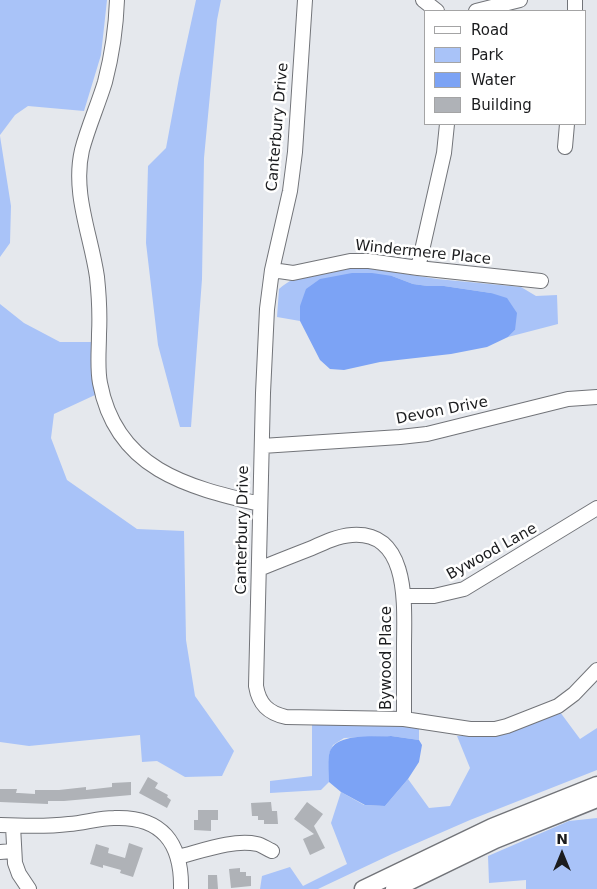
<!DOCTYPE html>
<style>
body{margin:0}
#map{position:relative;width:597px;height:889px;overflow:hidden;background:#e5e8ed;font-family:"DejaVu Sans",sans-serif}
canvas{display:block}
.legend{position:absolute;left:424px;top:10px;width:162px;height:115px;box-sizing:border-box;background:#fff;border:1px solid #a4a4a5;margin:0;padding:6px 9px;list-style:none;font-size:15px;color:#1b1c1e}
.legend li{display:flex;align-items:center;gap:10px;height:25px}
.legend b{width:25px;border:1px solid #a4a4a5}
.north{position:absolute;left:537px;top:829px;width:50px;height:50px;-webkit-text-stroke:4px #fff;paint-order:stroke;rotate:0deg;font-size:14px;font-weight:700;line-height:20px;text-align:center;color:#1b1c1e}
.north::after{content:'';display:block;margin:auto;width:18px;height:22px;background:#1b1c1e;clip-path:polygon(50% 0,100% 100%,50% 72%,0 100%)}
</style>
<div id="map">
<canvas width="597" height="889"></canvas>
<ul class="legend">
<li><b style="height:6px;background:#fff"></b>Road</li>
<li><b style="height:14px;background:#a9c3f8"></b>Park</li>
<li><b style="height:14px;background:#7ca3f5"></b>Water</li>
<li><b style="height:14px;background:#afb2b7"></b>Building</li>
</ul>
<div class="north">N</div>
</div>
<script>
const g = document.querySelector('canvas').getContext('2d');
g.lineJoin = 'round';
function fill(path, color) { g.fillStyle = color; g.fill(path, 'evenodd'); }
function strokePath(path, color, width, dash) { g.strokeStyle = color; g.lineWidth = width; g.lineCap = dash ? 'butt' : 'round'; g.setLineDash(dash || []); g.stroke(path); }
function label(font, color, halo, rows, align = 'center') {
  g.font = font + ' "DejaVu Sans",sans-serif'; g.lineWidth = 5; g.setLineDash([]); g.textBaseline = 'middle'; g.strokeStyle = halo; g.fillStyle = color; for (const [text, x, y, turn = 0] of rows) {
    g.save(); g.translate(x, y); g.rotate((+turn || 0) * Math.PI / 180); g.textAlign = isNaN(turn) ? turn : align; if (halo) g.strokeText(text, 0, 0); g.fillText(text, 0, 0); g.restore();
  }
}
fill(new Path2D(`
 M0,0h107l-6,55 -17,56 -56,-5 -13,9 -15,20z
 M196,0h25l-4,20 -13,138 -2,121 -11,148h-11l-22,-82 -12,-102 2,-77 18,-18 13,-70z
 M0,136l11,70 -1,37 -10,14z
 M346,267l23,1 68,11 84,8 15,9 21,-1 1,29 -50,13 7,-7 -24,-37 -47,-7h-16l-15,-2 -21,-8 -92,30v15l-23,-4 2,-28c17,-16 46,-18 67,-22z
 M0,304l24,19 36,19h32l3,53 -41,19 -3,24 16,42 70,49 47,2 2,109 9,56 39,55 -12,25 -37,1 -28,-16 -15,1 -2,-27 -111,11 -29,-4z
 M560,712l20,27 17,-11v42l-127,50 -78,34 -74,35h-58l2,-13 28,-9 13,19 44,-22 -16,-41 10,-31 23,13 21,1 23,-27 21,29 21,-2 20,-38 -13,-32 43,-1z
 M312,724h79l28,5v11l-28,-4 -47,2 -11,7 -4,9v28l-8,8 -51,3v-12l42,-5z
 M597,818v71h-71v-9l-37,3 -1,-27 81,-35z`), '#a9c3f8');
fill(new Path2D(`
 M352,273h20l20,3 21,8 15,2h16l47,7 16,5 10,15 -2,17 -7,7 -21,10 -36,7 -71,8 -36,8 -14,-1 -10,-9 -20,-39v-15l6,-17 14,-10z
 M391,736l28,4 3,5 -3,17 -11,17 -23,27 -20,-1 -24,-13 -12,-10c0,-8 -1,-18 0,-27 3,-23 45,-18 62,-19z`), '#7ca3f5');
fill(new Path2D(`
 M148,777l10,6 -3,5 13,7 -1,2 4,3 -4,8 -28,-15z
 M131,782v13l-67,6h-16v3l-48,-2v-13h17l-1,4h3l16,1v-4h24l27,-3v3l26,-3v-4z
 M271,802l1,9h5l1,13h-14v-4h-6v-4h-6l-1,-13z
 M307,802l16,12 -9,12 11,22 -15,7 -7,-16 11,-5 -20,-15z
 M198,810h20v10h-7v11l-17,-1v-10h4z
 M129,843l14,5 -10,29 -13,-4 1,-3 -18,-5v3l-13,-4 6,-20 13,4 -1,5 17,5z
 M240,868v4h6v4h5v10l-20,2 -2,-19z
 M208,875h9l1,14h-10z`), '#afb2b7');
const minor = new Path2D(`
 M117,0c-1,28 -5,55 -12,82 -7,23 -17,45 -23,68 -10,43 9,85 15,127 2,19 3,38 2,57 0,16 -2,33 1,49 16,86 87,104 160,121
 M305,0l-10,152 -5,39 -18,79 -5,39 -4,84 -7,293c3,18 12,27 30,31l118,2 66,10h25l12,-3 51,-20 16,-12 23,-24
 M423,0l14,11
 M476,11l44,-11
 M575,11v-11
 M565,147l2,-23
 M418,268l26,-115 3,-29
 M272,270l21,3 57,-12h19l49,7 123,13
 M262,446l138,-9 27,-3 125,-31 16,-4 29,-2
 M259,569c17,-7 35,-14 53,-21 13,-6 26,-12 40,-13 59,-4 52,74 52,112 0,24 0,48 0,72
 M404,596h30l30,-7 133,-81
 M0,825c23,1 46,2 69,-1 15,-1 30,-6 45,-6 48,-2 68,25 67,71
 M13,826l2,37 4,11 10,15
 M0,852l13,-1
 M178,857c24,-6 55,-18 79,-13 5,1 10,5 15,7`);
const major = new Path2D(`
 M363,889l129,-62 105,-42
 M394,889l101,-49 102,-41`);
strokePath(minor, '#727479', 16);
strokePath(major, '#727479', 19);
strokePath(minor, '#fff', 14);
strokePath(major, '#fff', 16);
label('15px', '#1b1c1e', '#fff', [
 ["Canterbury Drive",278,127,-85],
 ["Windermere Place",423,253,6],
 ["Devon Drive",442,411,-11],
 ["Canterbury Drive",243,530,-89],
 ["Bywood Lane",492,552,-29],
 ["Bywood Place",387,658,-90]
]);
</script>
